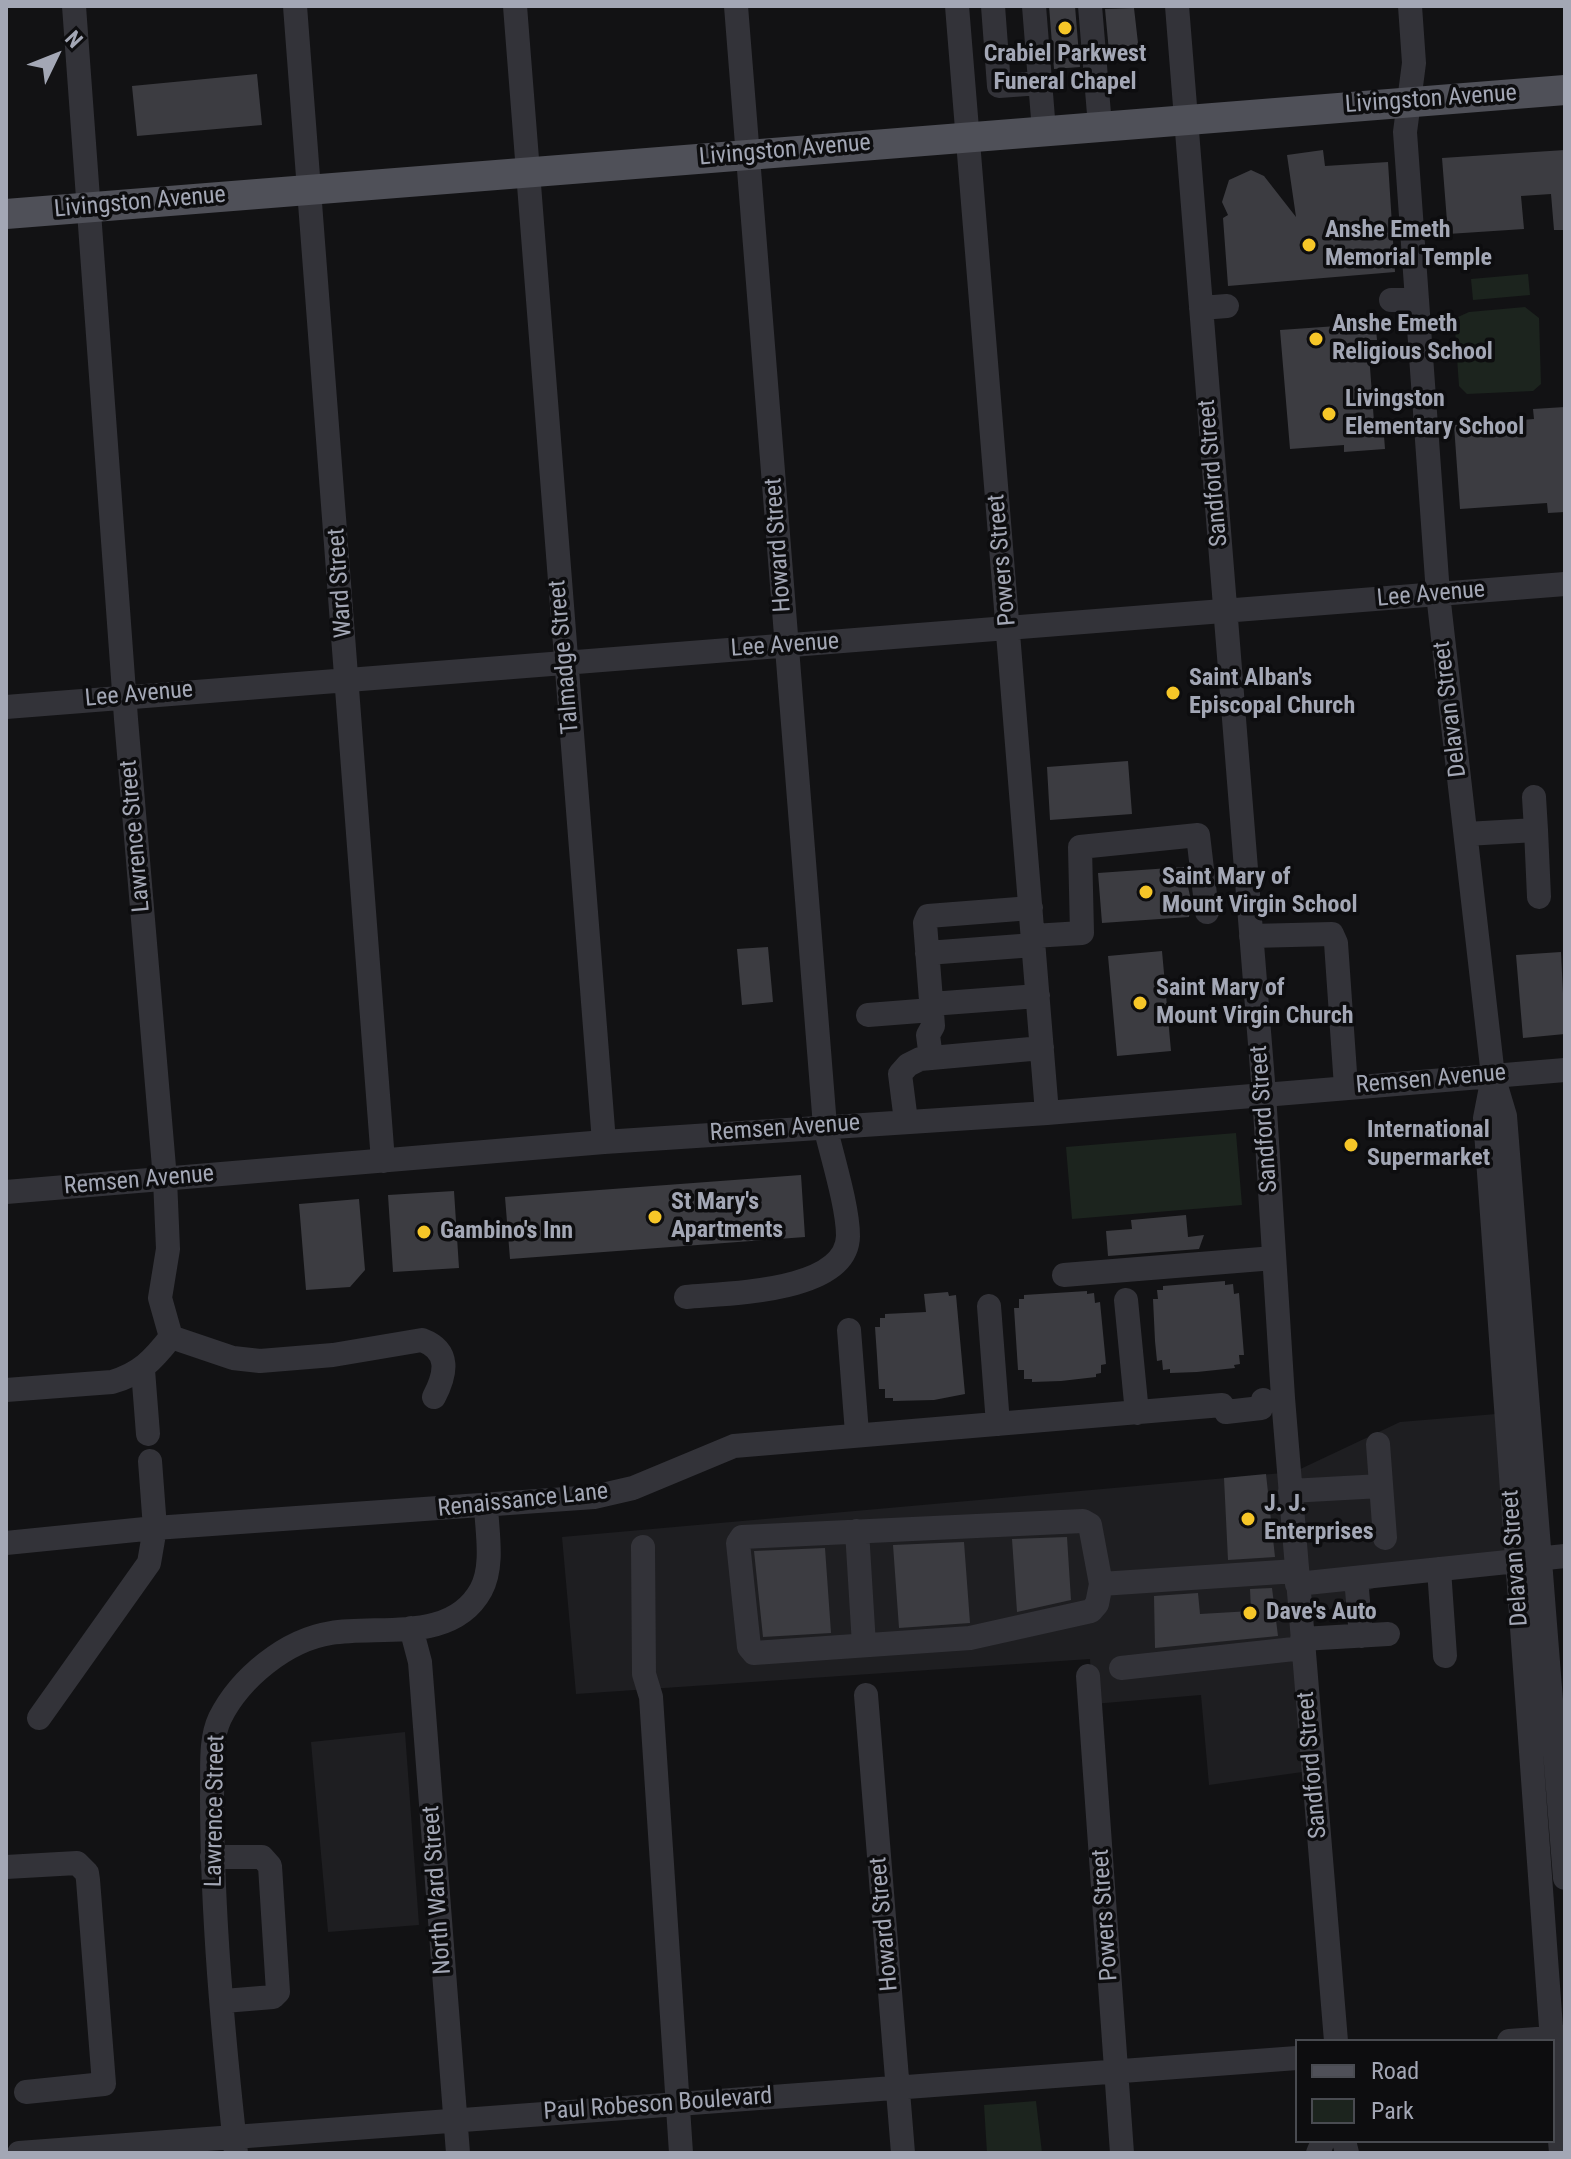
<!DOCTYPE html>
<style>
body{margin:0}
#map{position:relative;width:1571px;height:2159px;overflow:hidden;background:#121214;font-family:"Roboto Condensed",sans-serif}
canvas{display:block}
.frame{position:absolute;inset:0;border:8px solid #a3a7b5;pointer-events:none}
.legend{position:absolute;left:1295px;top:2039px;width:260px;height:104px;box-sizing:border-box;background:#0d0d0f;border:2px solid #494b51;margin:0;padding:10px 14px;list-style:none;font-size:24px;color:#a3a7b5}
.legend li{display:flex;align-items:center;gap:16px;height:40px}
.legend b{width:40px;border:2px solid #494b51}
.north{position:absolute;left:16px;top:16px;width:80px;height:80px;-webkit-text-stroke:6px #0d0d0f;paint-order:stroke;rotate:47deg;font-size:22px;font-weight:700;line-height:32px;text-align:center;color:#a3a7b5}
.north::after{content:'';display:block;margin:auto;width:28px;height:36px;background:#a3a7b5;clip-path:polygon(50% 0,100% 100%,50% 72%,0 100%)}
</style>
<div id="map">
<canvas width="1571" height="2159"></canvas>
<div class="frame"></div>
<ul class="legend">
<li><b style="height:10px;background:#4f5058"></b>Road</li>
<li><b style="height:22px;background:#1c241e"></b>Park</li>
</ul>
<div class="north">N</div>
</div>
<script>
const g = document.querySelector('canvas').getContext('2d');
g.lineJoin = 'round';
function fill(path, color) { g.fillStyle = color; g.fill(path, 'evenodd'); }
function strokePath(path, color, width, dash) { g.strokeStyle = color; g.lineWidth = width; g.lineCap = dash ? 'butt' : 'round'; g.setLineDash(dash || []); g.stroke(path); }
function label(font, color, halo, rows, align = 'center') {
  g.font = font + ' "Roboto Condensed",sans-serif'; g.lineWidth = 7; g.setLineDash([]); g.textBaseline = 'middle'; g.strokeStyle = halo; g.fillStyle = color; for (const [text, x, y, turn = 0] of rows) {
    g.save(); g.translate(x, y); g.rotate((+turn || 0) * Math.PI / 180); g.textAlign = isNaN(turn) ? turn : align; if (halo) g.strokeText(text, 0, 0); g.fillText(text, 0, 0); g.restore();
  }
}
fill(new Path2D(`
 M1520,1412l12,147 -117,9 -109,53 11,149 -108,15 -8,-90 -108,9 -3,-45 -514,35 -14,-157 732,-65 106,-50z
 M405,1732l14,193 -91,7 -17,-190z`), '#1e1e21');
fill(new Path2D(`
 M1528,274l2,21 -57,5 -2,-21z
 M1525,307l14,11 2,66 -8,7 -66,3 -8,-8 -4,-57 3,-12 11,-5z
 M1236,1133l6,72 -170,14 -6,-72z
 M1036,2101l6,52h-55l-3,-48z`), '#1c241e');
fill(new Path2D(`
 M1049,6h26l5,61 -26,2z
 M1134,8l4,35 7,3 2,7 -9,7 -28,2 -5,-53z
 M257,74l5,51 -125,11 -5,-50z
 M1323,150l2,16 63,-4 7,110 -167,14 -5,-68 5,-3 -6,-13 7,-22 22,-10 13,6 32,41 -9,-62z
 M1565,150v80h-11l-3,-36 -30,2 3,33 -76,5 -6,-76z
 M1375,318l2,22h-9l6,82h9l2,27 -41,3v-7l-54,4 -10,-119 57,-4 -1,-6z
 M1565,407v105l-17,1 -1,-10 -87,6 -6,-84 80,-6 -1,-10z
 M1128,761l4,53 -82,6 -3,-53z
 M1184,867l7,34 -2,16 -87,6 -4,-50z
 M768,947l5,55 -31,3 -5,-56z
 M1162,951l9,100 -54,5 -9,-100z
 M1561,952l4,82 -42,4 -7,-83z
 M801,1175l4,62 -295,22 -5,-62z
 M454,1191l5,77 -66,4 -5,-77z
 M359,1199l6,71 -15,17 -44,3 -7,-86z
 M1186,1215l2,22 16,-2 -5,14 -91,7 -2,-25 26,-2 -1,-9z
 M1225,1281v4l8,-1 1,10 5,-1 5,62h-5l1,9 -6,1 1,3 -38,4 -27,1v-4l-7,1 -1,-10 -5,1 -2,-20 -2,-42h5l-1,-9h6v-4z
 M1087,1291v3l7,-1 1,10 5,-1 6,62 -5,1v8l-5,1v3l-35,4 -29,1v-3h-8v-9h-6l-4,-62h5v-9h5v-4z
 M948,1292l1,4 7,-1 9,99 -31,6 -41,1v-3h-8v-9h-6l-2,-33 -2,-29h5v-9h5v-4l41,-2 -2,-18z
 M1266,1474l9,83 -47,3 -4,-82z
 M1067,1537l4,63 -54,12 -5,-73z
 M964,1542l6,81 -71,5 -6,-83z
 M825,1548l6,85 -68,4 -9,-86z
 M1272,1588l6,48 -123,12 -1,-52 44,-3 2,21 51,-3 -1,-22z`), '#3c3c41');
strokePath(new Path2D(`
 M74,6l52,713 39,460 3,70 -8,49 11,39 62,21 27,3 73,-6 89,-15c29,11 24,34 12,57
 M295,6l88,1155
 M515,6l89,1136
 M957,6l90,1107
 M993,6l6,80 41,-3
 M1034,6l10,125
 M1090,6l10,120
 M1177,6l87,1088 19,304 53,643
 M1410,6l4,57 -9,69 33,462 55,482 12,40 60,762
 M1391,300h26
 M1201,308l26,-2
 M6,707l1559,-123
 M1534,797l2,33
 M1466,834l70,-4 3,67
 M1033,936l49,-3 -2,-86 118,-12 9,77
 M1251,936l81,-2 4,9 10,144
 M927,953l107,-8
 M931,1004l107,-8
 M868,1015l64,-5
 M931,1058l-3,-23 5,-9 -8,-103 3,-7 103,-8
 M1492,1082l-7,36 67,923
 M906,1121l-6,-47 8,-9 12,-6 122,-11
 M6,1192l598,-50 443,-29 518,-43
 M1064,1275l210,-17
 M686,1297c40,-4 161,-4 162,-61 0,-29 -16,-80 -23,-110l-89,-1120
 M1126,1300l11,113
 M989,1306l9,118
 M849,1330l8,103
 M143,1370l5,64
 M6,1390l106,-8c28,-8 41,-22 59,-45
 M1378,1444l7,94
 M1290,1491l91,-5
 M857,1531l7,114
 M6,1543l149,-15 439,-31 39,-9 101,-42 488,-41 4,7 35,-4 2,-8
 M643,1547l1,127 7,23 30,456
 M1439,1569l6,87
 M1356,1578l5,58
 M1101,1584l-11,-59 -7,-4 -341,16 -4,6 11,104 5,6 216,-15 121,-27 6,-7 4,-20 195,-13
 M1297,1584l268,-28
 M411,1628l9,34 38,491
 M1302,1639l86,-5
 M1121,1668l182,-20
 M1088,1676l34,477
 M866,1695l37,458
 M39,1718l110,-155 6,-35 -5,-67
 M212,1857h50l8,9 8,126 -5,5 -49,4
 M6,1867l71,-4 10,10 1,7 16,204 -78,8
 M1509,2041l56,-4
 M1553,2053l8,100
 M1344,2141l3,12
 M19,2153l1278,-95
 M236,2153c-13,-118 -24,-239 -24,-357 1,-24 -3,-55 8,-78 20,-40 66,-78 111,-85 50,-8 121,10 150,-43 13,-24 6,-58 5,-84
 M1318,2153l5,-12`), '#333339', 24);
strokePath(new Path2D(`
 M6,214l1559,-124`), '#4f5058', 30);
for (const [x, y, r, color] of [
 [1065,28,8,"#f6c628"],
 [1309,245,8,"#f6c628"],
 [1316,339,8,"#f6c628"],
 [1329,414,8,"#f6c628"],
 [1173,693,8,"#f6c628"],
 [1146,892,8,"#f6c628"],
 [1140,1003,8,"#f6c628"],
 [1351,1145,8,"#f6c628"],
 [655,1217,8,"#f6c628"],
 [424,1232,8,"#f6c628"],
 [1248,1519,8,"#f6c628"],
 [1250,1613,8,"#f6c628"]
]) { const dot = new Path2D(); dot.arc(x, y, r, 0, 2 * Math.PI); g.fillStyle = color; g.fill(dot); strokePath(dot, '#0d0d0f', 3); }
label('bold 24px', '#a3a7b5', '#0d0d0f', [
 ["Crabiel Parkwest",1065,55,"center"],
 ["Funeral Chapel",1065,83,"center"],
 ["Anshe Emeth",1325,231],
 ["Memorial Temple",1325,259],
 ["Anshe Emeth",1332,325],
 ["Religious School",1332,353],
 ["Livingston",1345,400],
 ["Elementary School",1345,428],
 ["Saint Alban's",1189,679],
 ["Episcopal Church",1189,707],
 ["Saint Mary of",1162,878],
 ["Mount Virgin School",1162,906],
 ["Saint Mary of",1156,989],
 ["Mount Virgin Church",1156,1017],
 ["International",1367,1131],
 ["Supermarket",1367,1159],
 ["St Mary's",671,1203],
 ["Apartments",671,1231],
 ["Gambino's Inn",440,1232],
 ["J. J.",1264,1505],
 ["Enterprises",1264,1533],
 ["Dave's Auto",1266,1613]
], 'left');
label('24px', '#a3a7b5', '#0d0d0f', [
 ["Livingston Avenue",1431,100,-4],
 ["Livingston Avenue",785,151,-5],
 ["Livingston Avenue",140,203,-5],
 ["Sandford Street",1214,473,-95],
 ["Howard Street",779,545,-94],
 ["Powers Street",1003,560,-95],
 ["Ward Street",341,583,-94],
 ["Lee Avenue",1431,595,-5],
 ["Lee Avenue",785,646,-4],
 ["Talmadge Street",565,657,-95],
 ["Lee Avenue",139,695,-5],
 ["Delavan Street",1451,709,-97],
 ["Lawrence Street",136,836,-95],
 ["Remsen Avenue",1431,1080,-5],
 ["Sandford Street",1265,1119,-94],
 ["Remsen Avenue",785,1129,-4],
 ["Remsen Avenue",139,1181,-5],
 ["Renaissance Lane",523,1501,-6],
 ["Delavan Street",1516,1558,-94],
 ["Sandford Street",1313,1765,-95],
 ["Lawrence Street",216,1811,-89],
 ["North Ward Street",438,1890,-94],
 ["Powers Street",1106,1915,-94],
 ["Howard Street",885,1924,-95],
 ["Paul Robeson Boulevard",658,2105,-4]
]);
</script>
